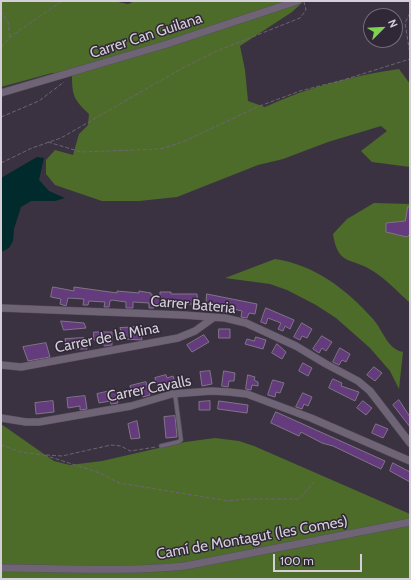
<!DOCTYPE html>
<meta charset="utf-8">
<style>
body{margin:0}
#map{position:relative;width:411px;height:580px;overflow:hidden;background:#3b3241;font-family:Cabin,sans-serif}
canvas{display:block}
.frame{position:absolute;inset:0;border:2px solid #d5cfd9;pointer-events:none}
.north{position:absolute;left:363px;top:8px;width:40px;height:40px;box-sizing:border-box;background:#312837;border:1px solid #736b78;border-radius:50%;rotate:66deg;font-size:11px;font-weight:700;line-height:16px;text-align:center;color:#d5cfd9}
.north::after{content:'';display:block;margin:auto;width:14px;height:18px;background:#7ed153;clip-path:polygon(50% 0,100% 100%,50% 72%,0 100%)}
.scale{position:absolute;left:273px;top:554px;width:89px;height:18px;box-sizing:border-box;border:2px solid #d5cfd9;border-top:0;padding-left:5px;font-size:12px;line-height:14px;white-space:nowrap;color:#d5cfd9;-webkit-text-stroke:3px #312837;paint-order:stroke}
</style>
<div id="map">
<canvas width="411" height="580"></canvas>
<div class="frame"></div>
<div class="north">N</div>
<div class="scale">100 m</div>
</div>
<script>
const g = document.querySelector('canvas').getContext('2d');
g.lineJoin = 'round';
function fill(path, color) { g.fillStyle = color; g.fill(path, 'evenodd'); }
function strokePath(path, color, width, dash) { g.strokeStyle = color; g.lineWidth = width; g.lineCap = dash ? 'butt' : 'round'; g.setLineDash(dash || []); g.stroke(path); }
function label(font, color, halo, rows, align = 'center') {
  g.font = font + ' Cabin,sans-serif'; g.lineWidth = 3; g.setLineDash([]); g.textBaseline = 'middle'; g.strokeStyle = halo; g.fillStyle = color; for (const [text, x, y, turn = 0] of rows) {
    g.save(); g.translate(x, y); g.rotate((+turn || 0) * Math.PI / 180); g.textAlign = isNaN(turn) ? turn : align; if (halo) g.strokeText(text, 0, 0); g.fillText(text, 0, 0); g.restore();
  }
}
fill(new Path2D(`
 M1,1h112l15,3 7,-3h169l-12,11 -52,34 5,24 3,31 17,6c43,-20 87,-31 134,-38l11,15v83l-38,-5 -11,-11 26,-20 -6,-5 -53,16 -45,17 -25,6 -81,32 -38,4h-37l-47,-16 -9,-11v-14l9,-10 18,5 6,-21 9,-9 1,-11c-16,-15 -17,-19 -17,-41h-20l-51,14z
 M374,203l36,1v99c-12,-11 -23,-23 -37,-32 -21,-14 -35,-4 -40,-37l14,-15z
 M275,259c40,6 71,30 98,60 10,11 14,30 30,33l-4,37 -9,-18 -20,-23 -34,-30 -20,-13 -29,-15 -17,-6 -45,-6z
 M1,424l53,37 16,4 32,-4 83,-19 30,-4 24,3 15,5 156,68v65h-409z`), '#4d6c29');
fill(new Path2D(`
 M37,157l7,1 -5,22 10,11 16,7 -10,3h-24l-10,6 -7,22 -1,12 -4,7 -8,4v-74z`), '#002a2b');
const building = new Path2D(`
 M408,207h2v27l-3,3 -21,-5v-9l19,-2z
 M53,287l21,4v-4l43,6v-2l22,2v-2l12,2v2l9,1v-4h11v2h26l1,13h-6v-3h-38v4h-5v-5l-16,-1v6h-7v-6l-14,-2 -2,1 -1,6h-5l1,-5 -16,-1 -1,4h-5l1,-6 -16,-1 -2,8 -6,-2 1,-5 -10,-2z
 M207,294l50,10 -2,10 -6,-1 -2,5 -6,-1 1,-6 -13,-3 -1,5 -22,-4z
 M266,308l28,12 -4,9 -5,-3 -2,5 -5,-2 3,-6 -13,-5 -2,6 -5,-2z
 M61,321l23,2 2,5 -22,2z
 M302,323l10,6 -5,9 -5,-2 -2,4 -6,-3z
 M140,327l2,13 -18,-1 -4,-11z
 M219,329h11v9h-11z
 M94,332h18v13l-8,1v-6h-10z
 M204,335l5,7 -17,10 -5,-7z
 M322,336l10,6 -6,9 -4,-3 -3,5 -6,-4z
 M256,337l10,3 -3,9 -18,-5 2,-5 7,2z
 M84,338l3,11h-20l-2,-10z
 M46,343l4,14 -22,4 -5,-14z
 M277,344l9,8 -4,7 -10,-6z
 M340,348l10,6 -4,8 -4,-2 -3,5 -6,-3z
 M303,363l9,5 -4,8 -9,-5z
 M374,367l8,6 -7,8 -8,-6z
 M210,371l2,13 -10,2 -2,-14z
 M224,371l11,2 -1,8h-5l-1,6 -6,-1z
 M166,375l1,3 6,-2 3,9 -18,5 -3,-12z
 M248,375l7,2 -1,3 4,2v4l-6,-1 -1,5 -5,-1z
 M333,379l9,4 -1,3 18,6 -4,9 -26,-13z
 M273,380l11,3 -4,10 -4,-1 -1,5 -7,-2z
 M146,382l4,13 -7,2 -1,-5 -10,2 -2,-8z
 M115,390l3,13 -7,1 -1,-3 -11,2 -2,-9z
 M303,393l9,4 -4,9 -4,-2 -2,5 -6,-2z
 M85,396l2,13 -7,1v-4l-12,2 -1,-10z
 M399,400l11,17v10l-17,-22z
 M53,401l1,11 -18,2 -1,-11z
 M210,401v9h-11v-8z
 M219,401l29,4 -1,8 -29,-4z
 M363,401l9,7 -6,7 -9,-7z
 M276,412l109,49 -4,8 -48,-23 -11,-3 -21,-11 -2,4 -28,-13z
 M175,416l2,21 -11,1 -2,-21z
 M137,421l3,17 -9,1 -3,-15z
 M376,424l12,5 -5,9 -11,-5z
 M393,463l17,9v10l-20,-11z`);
fill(building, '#643b7c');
strokePath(building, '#807587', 1);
const lane = new Path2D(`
 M161,446l17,-4 3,-2 -6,-46`);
const street = new Path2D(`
 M1,93l166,-49 130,-43
 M1,308l182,7 42,3 21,5 50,23 30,18 32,17 12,10 40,52
 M1,365l20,2 157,-29 17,-7 18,-13
 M1,418l25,4h13l92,-16 41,-12 40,-3 17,1 18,2 64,24 99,43
 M1,568c62,0 123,4 184,-2l225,-44`);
strokePath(lane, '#58505d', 5);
strokePath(street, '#58505d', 8);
strokePath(new Path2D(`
 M1,11l7,11 2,15
 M410,13l-5,10 5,31
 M1,47l9,-10 52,-36
 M1,117l38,-16 25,-19
 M48,142l33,10 79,-3 23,-7 74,-35 43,-16 43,-11 67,-21
 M1,163l31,-15 29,-10 118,-68 38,-19 83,-33 6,-8 -2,-8
 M1,445l20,7 22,3
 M44,455l56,18 19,10 110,18 17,-2h53l15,-17
 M46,455l16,1 49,-11 10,1 9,5 26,-4`), '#6d6572', 1, [4, 2]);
strokePath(lane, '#6e6475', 3.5);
strokePath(street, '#6e6475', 7);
label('15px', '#d5cfd9', '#312837', [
 ["Carrer Can Guilana",146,36,-18],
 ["Carrer Bateria",193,305,5],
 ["Carrer de la Mina",107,338,-11],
 ["Carrer Cavalls",149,389,-11],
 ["Camí de Montagut (les Comes)",252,538,-10]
]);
</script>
